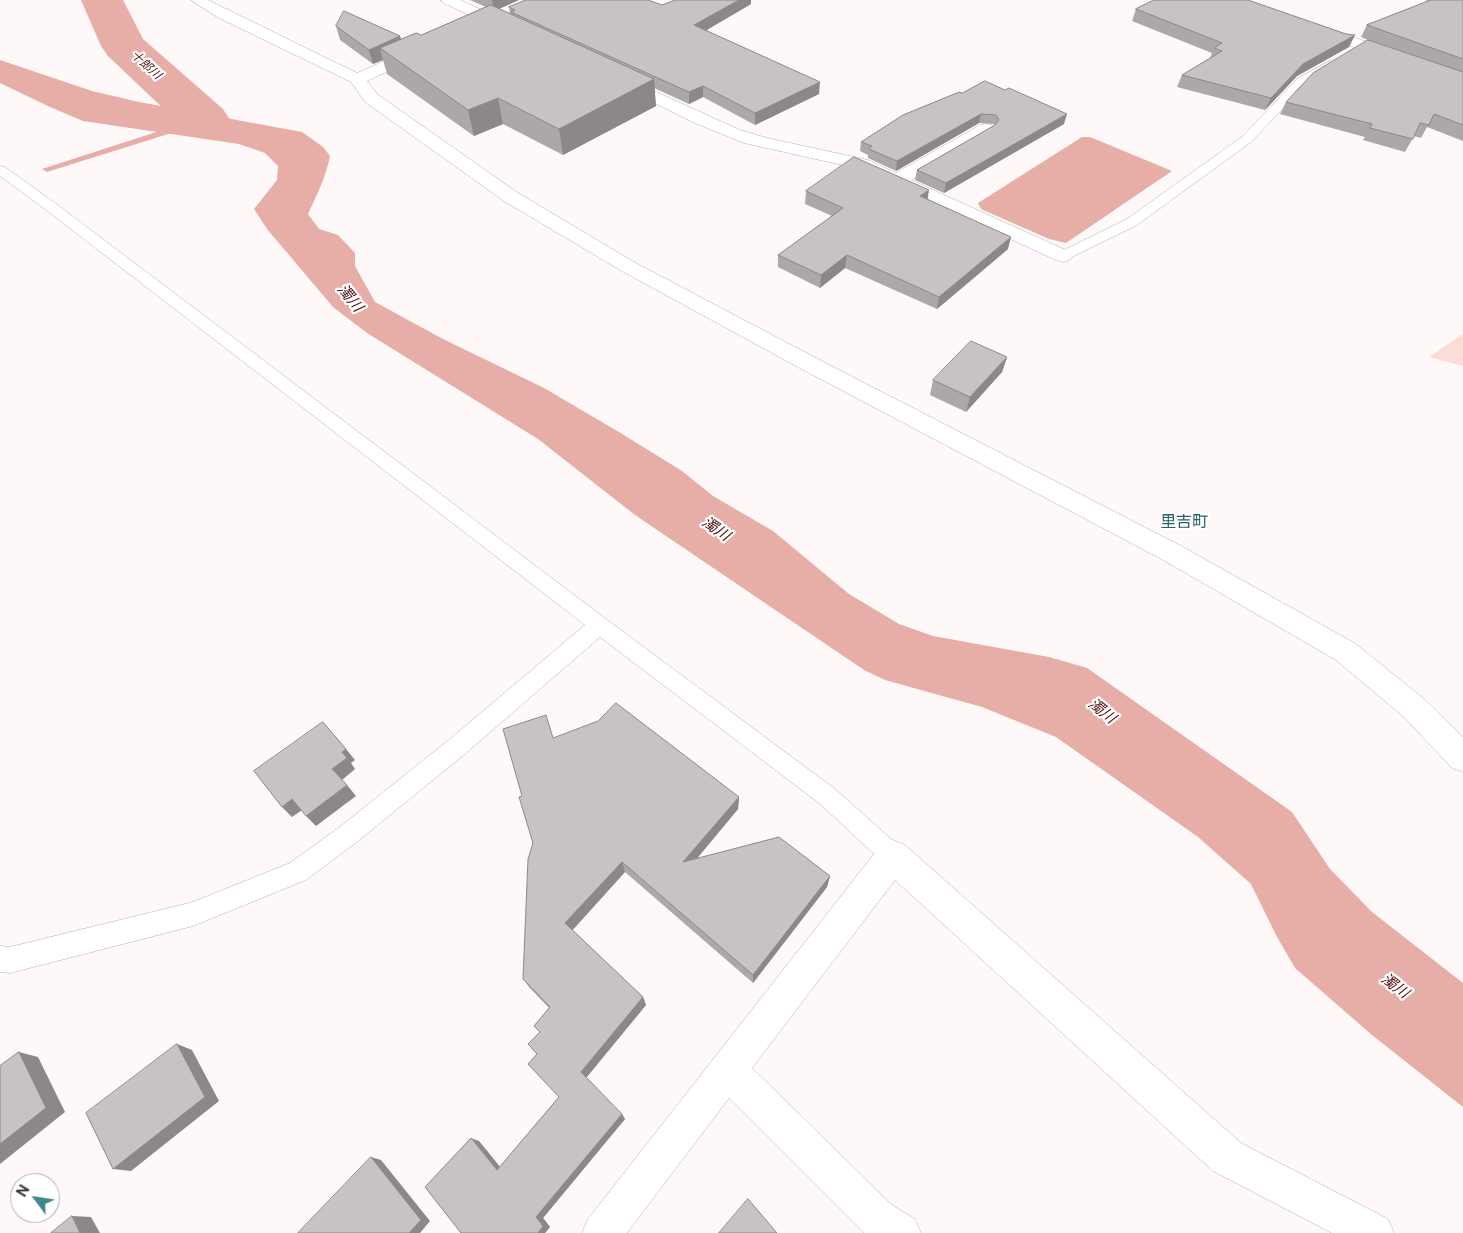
<!DOCTYPE html>
<meta charset="utf-8">
<style>
body{margin:0}
#map{position:relative;width:1463px;height:1233px;overflow:hidden;background:#fef8f8;font-family:"Public Sans",sans-serif}
canvas{display:block}
.north{position:absolute;left:10px;top:1173px;width:50px;height:50px;box-sizing:border-box;background:#fff;border:1px solid #afaeae;border-radius:50%;rotate:301deg;font-size:14px;font-weight:700;line-height:20px;text-align:center;color:#363434}
.north::after{content:'';display:block;margin:auto;width:18px;height:22px;background:#3f868f;clip-path:polygon(50% 0,100% 100%,50% 72%,0 100%)}
</style>
<div id="map">
<canvas width="1463" height="1233"></canvas>
<div class="north">N</div>
</div>
<script>
const g = document.querySelector('canvas').getContext('2d');
g.lineJoin = 'round';
function fill(path, color) { g.fillStyle = color; g.fill(path, 'evenodd'); }
function strokePath(path, color, width, dash) { g.strokeStyle = color; g.lineWidth = width; g.lineCap = dash ? 'butt' : 'round'; g.setLineDash(dash || []); g.stroke(path); }
function label(font, color, halo, rows, align = 'center') {
  g.font = font + ' "Public Sans","Noto Sans JP",sans-serif'; g.lineWidth = 4.5; g.setLineDash([]); g.textBaseline = 'middle'; g.strokeStyle = halo; g.fillStyle = color; for (const [text, x, y, turn = 0] of rows) {
    g.save(); g.translate(x, y); g.rotate((+turn || 0) * Math.PI / 180); g.textAlign = isNaN(turn) ? turn : align; if (halo) g.strokeText(text, 0, 0); g.fillText(text, 0, 0); g.restore();
  }
}
fill(new Path2D(`
 M1463,334v32l-34,-9z`), '#fddbd6');
fill(new Path2D(`
 M0,60l92,31 47,11 163,30 21,15 7,9c-4,21 -13,38 -22,58l11,15 19,6 17,18v13l20,36 68,37 101,49 75,44 63,39 31,25 60,35 76,63 50,30 34,12 116,21 38,11 205,144 38,57 42,43 91,71v124l-91,-72 -77,-67 -19,-33 -25,-51 -53,-47 -142,-100 -74,-30 -97,-27 -21,-10 -229,-155 -97,-76 -171,-106 -34,-26 -66,-78 -13,-20 23,-29 1,-14 -13,-13 -26,-9 -156,-23 -33,-14 -50,-24z
 M1082,137h8l82,34 -106,72 -17,-4 -68,-30 -3,-6z`), '#e7ada7');
fill(new Path2D(`
 M178,125l3,1v4l-131,41 -3,1 -5,-3z`), '#e7ada7');
fill(new Path2D(`
 M81,0h42l20,39 80,70 7,11 -7,11 -18,4 -18,-4 -79,-75 -7,-10z`), '#e7ada7');
const lane = new Path2D(`
 M1332,60l4,1 2,2 -2,2 -30,19 -55,58 -114,83 -69,34h-10l-2,-3 2,-3 69,-34 116,-83 55,-58z
 M0,166l5,1 50,36 551,416 229,170 66,59 4,8 -4,8 -8,3 -8,-3 -66,-61 -219,-166 -134,116 -108,88 -52,39 -113,46 -183,47 -10,-1v-26l10,1 183,-45 97,-39 51,-37 109,-87 135,-114 -540,-416 -45,-33z`);
const street = new Path2D(`
 M191,0h17l149,73 57,-25h12l2,3 -2,3 -59,27 10,13 141,99 116,69 178,94 371,191 173,97 68,55 39,38v35l-11,-4 -48,-51 -68,-57 -171,-99 -369,-195 -176,-96 -116,-69 -139,-99 -14,-20 -134,-65z
 M441,0h19l53,24 3,3 -3,3h-10l-60,-27z
 M1316,24l147,52v10l-152,-54 -3,-3 3,-3z
 M621,76l119,54 27,8 101,22 28,13 84,-48 6,-1 6,1 3,4 -3,4 -81,47 159,72 3,4 -3,4 -7,2 -7,-2 -200,-92 -112,-25 -49,-20 -80,-39 -2,-3 2,-3z
 M893,840l12,5 336,298 147,76 6,14h-62l-119,-62 -318,-291 -143,188 140,137 23,14 6,14h-57l-135,-135 -102,135h-45l6,-14 293,-374z`);
strokePath(lane, '#b6b0b0', 1);
strokePath(street, '#b6b0b0', 1);
fill(lane, '#fff');
fill(street, '#fff');
fill(new Path2D(`
 M470,0h49l-20,9 11,5 -1,-7 242,-3 -45,26 113,64 -64,31 -52,-28 -14,7 -35,-16 2,18 -93,49 -60,-31 -29,12 -87,-62 -4,-14 -10,4 -33,-24 -4,-14 64,10 1,3 20,-4 65,-28z
 M1425,0h38v141l-36,-14 -6,11 -7,-2 -9,16 -42,-12 2,-3 -85,-23 6,-12 82,-62 -7,-3 6,-12 61,-24z
 M1136,9l213,38 -52,29 -32,34 -88,-23 5,-12 28,-17 2,-5 -80,-32z
 M962,93l102,31 -120,69 -29,-13 2,-10 78,-44 -1,-2 -15,-1 -83,48 -28,-13v-3l-8,-4 1,-9z
 M806,191l122,8 80,50 -71,60 -92,-41 -25,20 -42,-21v-12l54,-39 -27,-12z
 M1007,357l-5,15 -36,40 -36,-17 3,-15z
 M522,796l217,1 -1,12 -41,49 133,18 -3,11 -74,96 -128,-111 -53,58 71,67 3,8 -60,73 39,41 -82,99 7,9 -5,6 -66,-92 21,26 59,-70 -22,-43 3,-22 -6,-6 15,-18 -20,-21 -6,-8 10,-136z`), '#aca8a7');
fill(new Path2D(`
 M492,0h27l-25,11z
 M739,0h12v4l-56,33 -1,-12z
 M1355,35l-6,12 -52,29 -32,34 6,-12 32,-34z
 M400,36l4,14 -24,-2 3,12 -10,4 -4,-14z
 M654,79l2,27 -93,49 -4,-26z
 M820,82l-1,12 -64,31v-12z
 M703,86v11l-14,7v-12z
 M498,98l5,26 -29,12 -6,-26z
 M981,114l-2,9 -83,48 1,-10z
 M1067,114l-3,10 -120,69 2,-10z
 M929,190l-2,13 -7,-7z
 M1011,237l-3,12 -71,60 2,-12z
 M847,255l-2,13 -25,20 1,-13z
 M1007,357l-5,15 -36,40 4,-15z
 M346,749l9,11 -4,3 4,6 -13,11 -10,-11 10,-17z
 M347,785l9,11 -40,30 -10,-10z
 M739,797l-1,12 -53,64 -2,-11z
 M292,799l10,11 -10,7 -10,-10z
 M622,862l3,10 -55,61 -5,-10z
 M830,876l-3,11 -74,96v-8z
 M643,997l3,8 -60,73 -5,-6z
 M177,1044l15,6 27,51 -88,70 -18,-2z
 M19,1052l19,5 27,55 -65,52v-20z
 M622,1114l3,5 -82,99 7,9 -5,6h-7l-2,-16z
 M471,1138l8,3 26,32 -8,-3z
 M371,1157l10,3 49,61 -10,12h-11z
 M72,1216l19,1 9,16h-20z`), '#8c8888');
const building = new Path2D(`
 M526,0h122l14,5 13,-5h64l-45,25 126,57 -65,31 -52,-27 -14,6 -178,-80 4,-2 -6,-3z
 M1154,0h94l98,34 9,1 -52,29 -32,34 -89,-23 40,-24 -8,-3 8,-5 -86,-34z
 M1431,0h32v59l-96,-34z
 M491,5l163,74 -95,50 -61,-31 -30,12 -88,-62 36,-15 5,2z
 M344,11l56,25 -31,14 -33,-24z
 M1368,40l95,32v53l-29,-11 -5,11 -9,-2 -7,16 -43,-11 2,-4 -86,-22 27,-29z
 M985,81l20,9 4,-2 58,26 -121,69 -29,-13 78,-45 4,-5 -3,-5 -15,-1 -84,47 -28,-12 3,-3 -11,-4 42,-27 56,-23 3,1z
 M854,157l75,33 -9,6 91,41 -72,60 -92,-42 -26,20 -43,-20 65,-47 -37,-17z
 M971,341l36,16 -37,40 -37,-17z
 M616,703l123,94 -56,65 96,-25 51,39 -77,99 -131,-113 -57,61 78,74 -62,75 41,42 -86,103 7,9 -5,7h-77l-36,-46 46,-49 26,32 62,-73 -31,-33 9,-10 -9,-10 12,-12 -6,-6 16,-19 -27,-28 5,-120 5,-16 -14,-46 3,-1 -19,-67 43,-14 7,23 45,-17z
 M323,722l23,27 -4,3 5,6 -15,11 15,16 -41,31 -14,-17 -10,8 -28,-36z
 M177,1044l28,53 -92,72 -27,-56z
 M19,1052l27,56 -46,36v-78z
 M371,1157l50,63 -12,13h-111z
 M748,1199l29,34h-58z
 M72,1216l8,17h-29z`);
fill(building, '#c8c3c2');
strokePath(building, '#8c8888', 1);
label('italic 12px', '#541010', '#fff', [
 ["十郎川",146,65,42]
]);
label('italic 15px', '#541010', '#fff', [
 ["濁川",350,298,51],
 ["濁川",716,529,35],
 ["濁川",1102,711,39],
 ["濁川",1395,986,37]
]);
label('16px', '#296268', '#fff', [
 ["里吉町",1184,522]
]);
</script>
